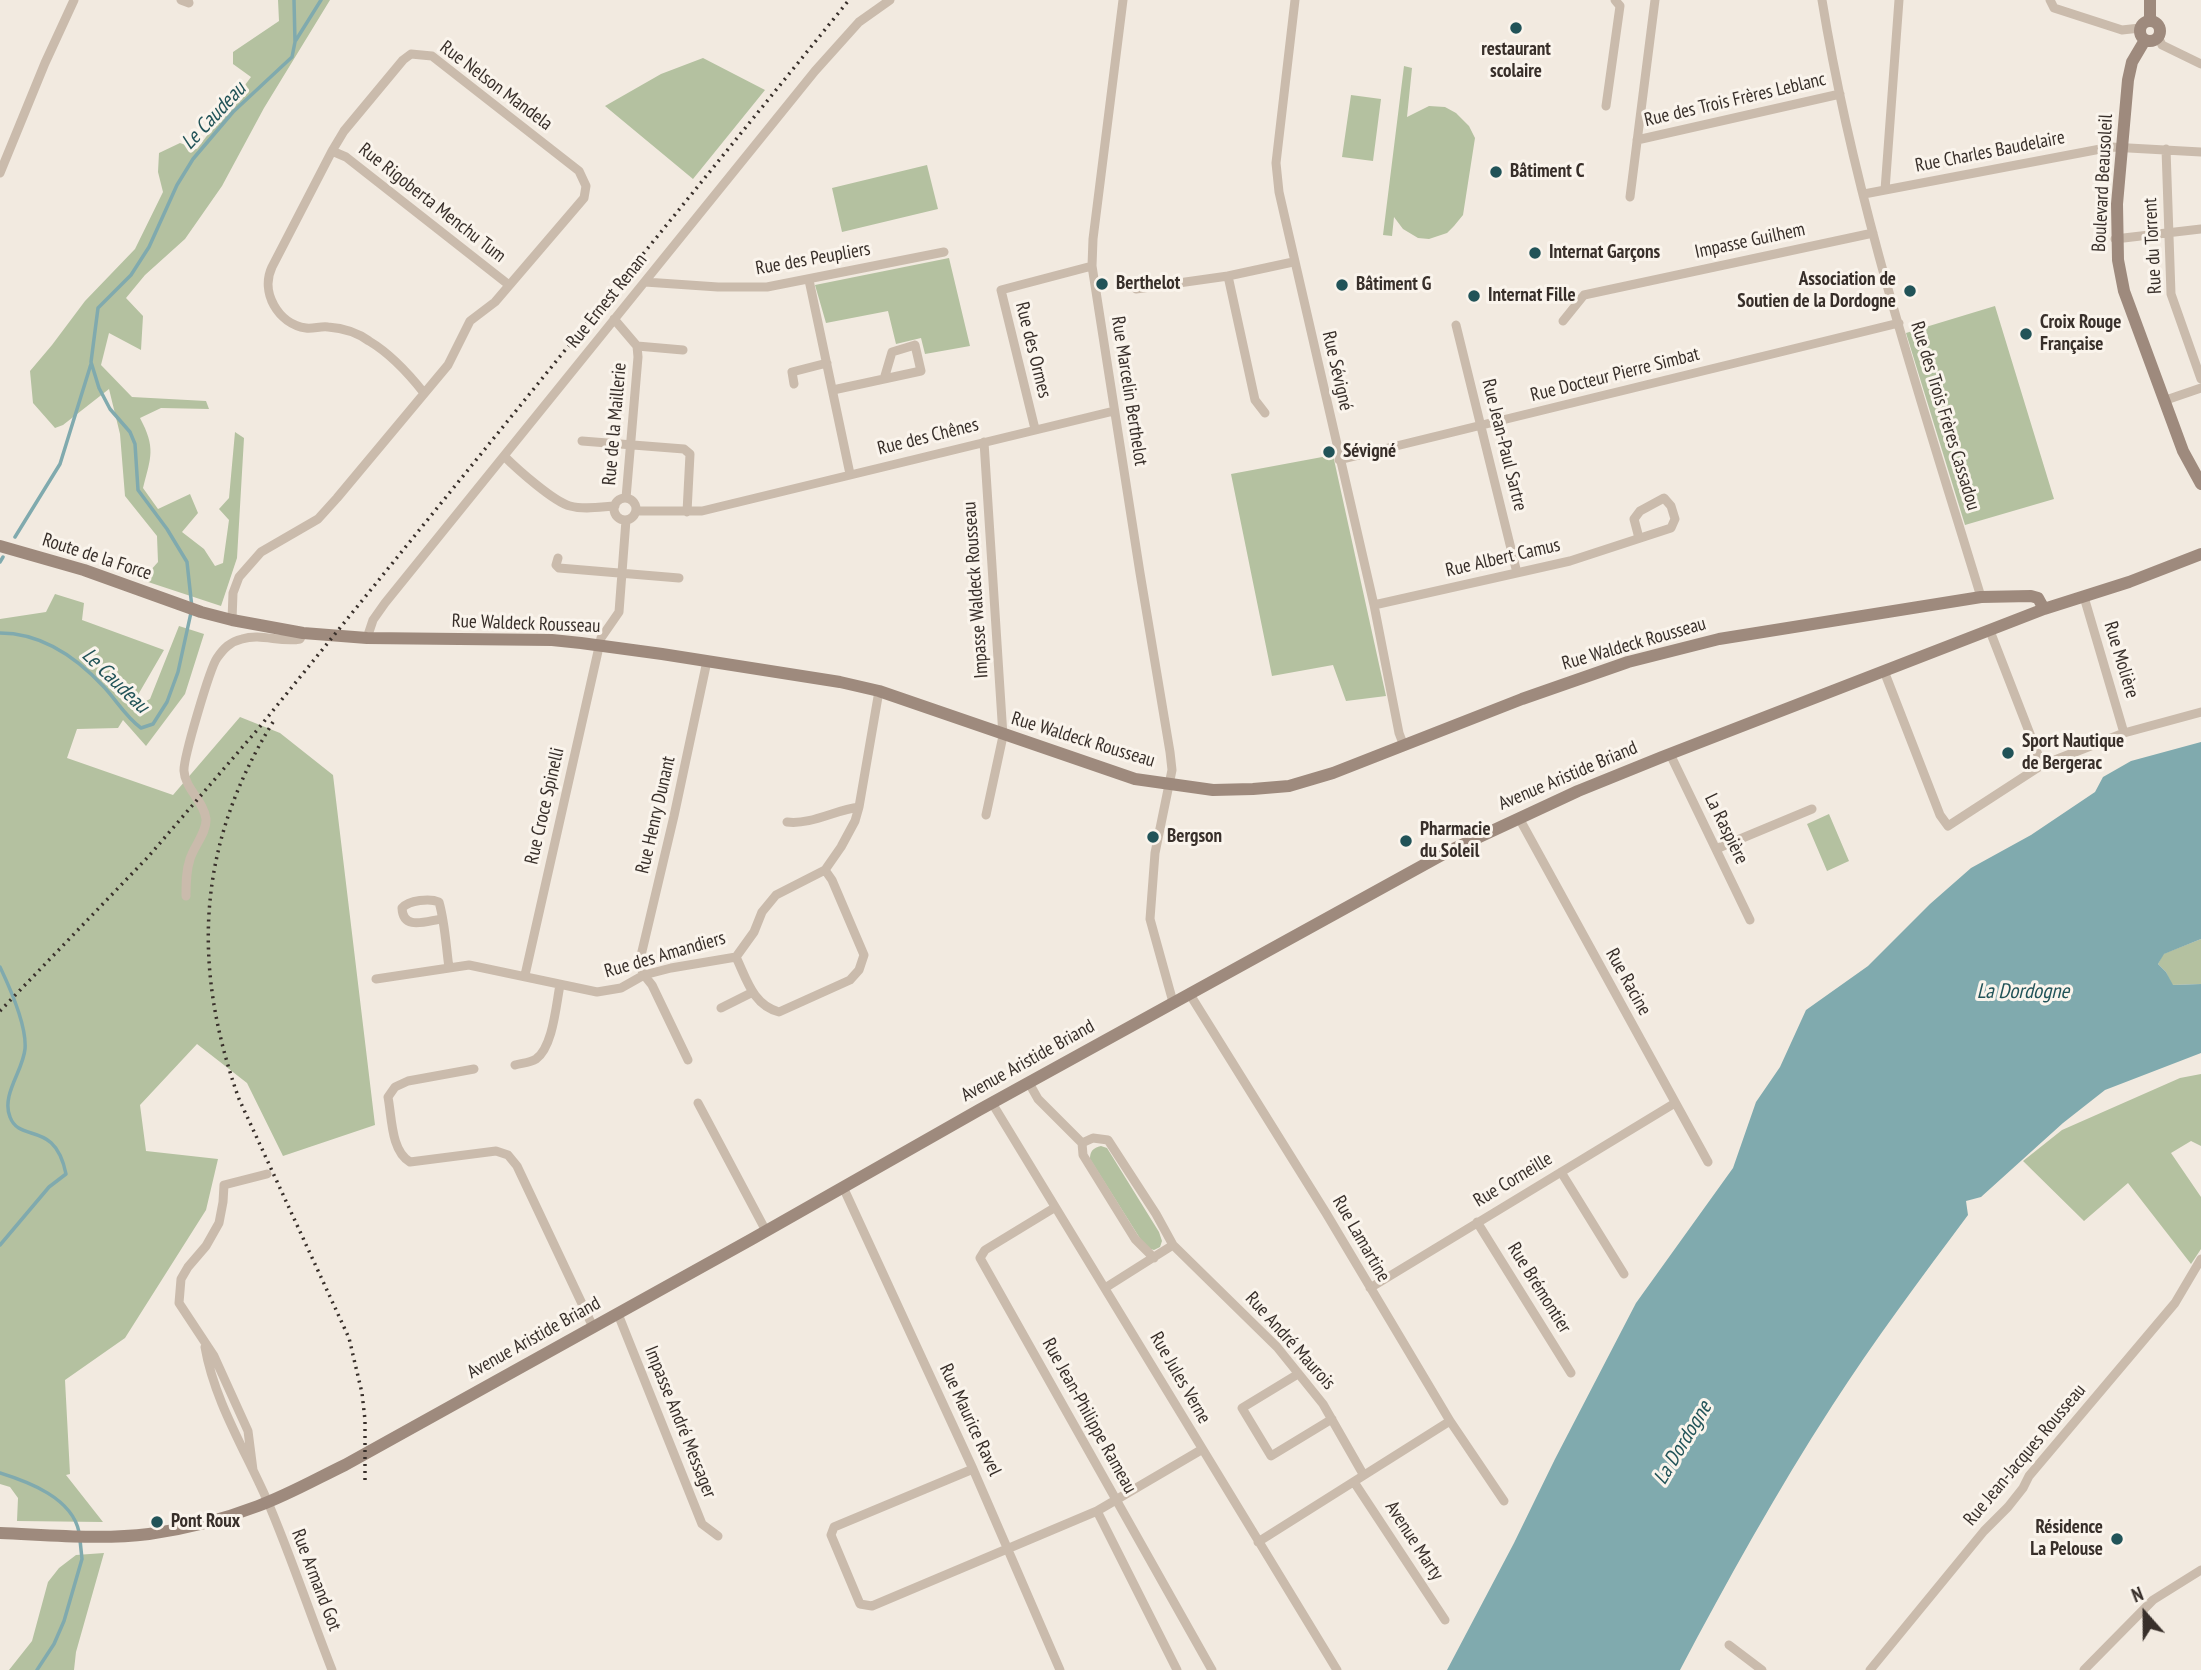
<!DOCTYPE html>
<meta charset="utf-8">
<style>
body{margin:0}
#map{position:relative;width:2201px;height:1670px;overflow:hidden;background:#f2eae0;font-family:"PT Sans Narrow",sans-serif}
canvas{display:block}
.north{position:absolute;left:2110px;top:1579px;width:70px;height:70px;-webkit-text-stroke:5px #faf4ec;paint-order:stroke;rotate:339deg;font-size:19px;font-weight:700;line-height:28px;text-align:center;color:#382f2a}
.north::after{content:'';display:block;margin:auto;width:24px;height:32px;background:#382f2a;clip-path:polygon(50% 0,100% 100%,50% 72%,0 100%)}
</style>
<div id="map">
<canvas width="2201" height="1670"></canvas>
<div class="north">N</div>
</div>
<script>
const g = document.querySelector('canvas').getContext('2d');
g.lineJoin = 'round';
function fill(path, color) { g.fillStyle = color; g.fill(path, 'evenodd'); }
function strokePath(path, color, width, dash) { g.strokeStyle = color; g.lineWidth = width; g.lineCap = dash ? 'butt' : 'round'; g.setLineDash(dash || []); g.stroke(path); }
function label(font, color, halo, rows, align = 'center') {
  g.font = font + ' "PT Sans Narrow",sans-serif'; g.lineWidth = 6; g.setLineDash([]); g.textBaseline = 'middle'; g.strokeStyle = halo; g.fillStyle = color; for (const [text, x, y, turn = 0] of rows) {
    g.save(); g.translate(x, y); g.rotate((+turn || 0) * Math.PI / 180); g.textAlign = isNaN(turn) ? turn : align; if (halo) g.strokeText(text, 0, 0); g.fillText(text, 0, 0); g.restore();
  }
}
fill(new Path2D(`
 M278,0h52l-66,108 -42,78 -37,53 -40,36 -19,23 17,18 -2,34 -32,-17 -8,32 31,32 74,4 3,8 -48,-1 -21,10c16,30 11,39 3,70l15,21 32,-15 8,19 -16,19 22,17 11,17 8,-3 6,-43 -10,-11 10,-11 6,-66 9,6 -7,120 -16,48 -79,-26 16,-18 -1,-26 -32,-40 -5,-62 -11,-45 -46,36 -8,3 -22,-25 -3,-32 22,-26 33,-44 50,-52 28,-57 -5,-20 1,-19 21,-10 17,6 54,-72 -18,-13v-12l46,-31z
 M703,58l62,32 -72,89 -88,-73 56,-32z
 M1404,66l8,2 -5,49 22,-11 16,1 11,6 13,13 6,12 -12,77 -9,11 -7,7 -18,6 -11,-1 -15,-9 -9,-12 -2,19 -9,-1z
 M1351,95l30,4 -8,62 -31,-4z
 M927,165l11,44 -96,23 -10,-44z
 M949,258l21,88 -45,8 -4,-16 -25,6 -8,-33 -62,12 -11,-38z
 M1995,306l59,193 -89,26 -59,-192z
 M1333,455l53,241 -40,5 -13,-36 -61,11 -41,-202z
 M55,594l29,9 -2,17 82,30 -29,50 5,4 10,-5 29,-73 25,8 -19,60 -39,52 -23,-26 -5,8 -41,1 -10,29 106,37 67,-78 40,16 53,42 42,350 -92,31 -36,-73 -50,-39 -57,61 6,46 72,8 -12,51 -81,128 -60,42 5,94 -4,1 37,47 -86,-1 1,-23 -8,-11 -10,-3v-865l46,-7z
 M1829,814l20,47 -22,10 -20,-47z
 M2201,939v45l-29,1 -6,-13 -8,-8 5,-10z
 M2201,1074v72l-10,-5 -20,12 30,44v52l-10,15 -63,-81 -44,38 -61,-60 39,-31 118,-52z
 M1101,1146l6,2 52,84 3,9 -2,6 -6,3 -8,-2 -56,-89c0,-8 3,-11 11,-13z
 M104,1553l-28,99 -2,18h-65l23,-29 16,-59 11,-14 17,-13z`), '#b4c1a0');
fill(new Path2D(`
 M2201,742v197l-37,15 -6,10 8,8 7,13 28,-1v69l-96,37 -42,33 -82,74 -15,4 2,14c-47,63 -94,126 -136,191 -55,85 -105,175 -152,264h-233l67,-127 41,-84 81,-156 97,-135 23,-66 24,-35 26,-57 62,-44 62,-62 41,-36 60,-33 64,-43 8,-15 28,-16z`), '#80aaae');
strokePath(new Path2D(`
 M296,40l25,-40
 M15,537l45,-73 31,-100
 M0,562l3,-5
 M0,633c41,0 77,25 104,54 13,14 22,30 37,41l12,-4 14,-22 11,-30 14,-64 -5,-46 -20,-33 -29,-39 -3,-46 -5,-12 -20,-23 -11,-21 -8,-26 7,-54 33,-33 18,-28 28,-62 16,-26 40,-47 59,-55 3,-15 -1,-42
 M0,967c10,21 27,59 25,82 -2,22 -24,46 -15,68 10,27 45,2 56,57l-17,13 -49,58
 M0,1473c29,9 72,25 79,59
 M37,1670l17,-26 10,-23 18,-62 -2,-19`), '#80aaae', 3.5);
strokePath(new Path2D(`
 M181,0l8,3 -1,-3
 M1123,0l-30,239 -1,27 48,307 30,179 2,18 -17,83 -5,66 23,83
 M1295,0l-19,163 3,29 95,413 25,128 5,13
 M1822,0c33,203 99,400 159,597
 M2050,0l4,8 68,22 18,-2
 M2158,37l4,8 39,19
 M1606,106l14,-100 -5,-6
 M1637,140l203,-46
 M2166,149l5,145 30,85
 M332,151l14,6 163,128
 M0,173l45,-110 29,-63
 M1885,190l14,-190
 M1864,194l247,-47 90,5
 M1630,197l25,-197
 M2115,239l86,-10
 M809,280l41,194
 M645,282l73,5h49l177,-35
 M1136,289l92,-13
 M614,319l23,27 1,11 -12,141
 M1563,321l21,-26 289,-62
 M1456,325l61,248
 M637,346l46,4
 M794,384l-2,-12 35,-9
 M833,390l88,-19 -6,-26 -23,7 -8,27
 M2166,400l35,-12
 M1265,413l-10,-13 -27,-124 65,-14
 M1035,429l-34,-139 91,-24
 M582,441l102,8 6,5 -3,58
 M984,442l19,294 -17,79
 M504,456c13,13 50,46 66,50 14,4 30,1 45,0
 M1339,460l560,-137
 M614 509a11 11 0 1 1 22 0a11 11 0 1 1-22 0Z
 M636,511h66l412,-100
 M558,558l-2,7 3,3 120,10
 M2084,597l40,136
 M1374,605l196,-44 101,-33 4,-9 -4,-13 -7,-8 -24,13 -6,8 5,19
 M232,620l1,-27 6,-16 22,-25 57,-33 19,-21 111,-133 22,-44 25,-19 89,-104 2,-12 -7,-15 -147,-115 -21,-2 -8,6 -59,71 -12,20 -60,116c-12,25 6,57 34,61 7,1 15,-2 22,-1 14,1 30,6 41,14 22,13 40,33 55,52
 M1990,631l52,134
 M367,638l6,-18 12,-17 430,-532 44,-49 31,-22
 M1884,671l56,144 8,11 94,-61 82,-32 77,-21
 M1670,754l80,166
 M1519,818l189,344
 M787,822c24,3 48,-12 72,-15
 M1716,849l96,-40
 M186,896c0,-13 0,-25 4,-37 4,-13 17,-27 16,-40 -2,-18 -21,-30 -22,-48 -1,-12 26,-103 33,-113 7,-10 13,-16 25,-19 19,-6 39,4 58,0l3,-6
 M442,919c-16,2 -39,12 -40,-11 7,-8 28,-10 37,-6 6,21 7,44 10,66
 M736,957c11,23 17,48 43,55l71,-32 9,-10 5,-15 -32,-75 -7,-10
 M525,975l76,-337 18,-26 7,-92
 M376,979l93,-14 128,27 24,-4 23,-13 27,-7 65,-11 18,-25 8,-20 14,-17 49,-25 16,-23 14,-26 4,-14 20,-116
 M1189,993l137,220 124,208 54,80
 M721,1008l32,-16
 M688,1060l-36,-75 -8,-10 -5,-11 35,-148 33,-155
 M515,1065c7,-2 15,-2 21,-6 17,-12 20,-54 24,-74
 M474,1069l-66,12 -13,6 -7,10c4,21 3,54 22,65l86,-11 12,4 9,11 76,161
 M1029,1083l9,16 44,44 11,-5 15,2 48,74 17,31
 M698,1103l68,128
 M992,1103l345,567
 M1082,1143l1,12 52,84 19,19
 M1561,1172l63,102
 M843,1187l130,282 87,201
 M1054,1208l-69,42 -5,8 232,412
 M1477,1222l94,151
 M1105,1288l68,-43 104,102 46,57 40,70
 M1370,1288l305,-185
 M618,1314l84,210 16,12
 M205,1347c9,53 40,103 62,153 24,56 43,114 65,170
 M1298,1374l-56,34 29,48 61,-37
 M973,1469l-139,58 -3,8 29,69 12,2 225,-95 104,-61
 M253,1470l-5,-39 -34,-75 -35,-53 2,-24 7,-12 18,-21 13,-23 4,-21 1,-17 43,-11
 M1354,1482l91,138
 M1097,1511l80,159
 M1258,1542l192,-121
 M1729,1645l33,25
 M1870,1670l114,-139 24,-24 15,-19 6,-12 146,-173 26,-44
 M2084,1670l69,-70 48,-30`), '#cabbac', 9);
strokePath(new Path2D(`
 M2150,21v-21
 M2140 31a10 10 0 1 1 20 0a10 10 0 1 1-20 0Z
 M2145,40l-13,22 -4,18 -11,124 1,56 6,31 59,160 18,33
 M0,546l84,24 117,42 31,8 71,13 64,5 185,2 29,3 81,11 178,28 39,9 256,88 78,11 40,-1 36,-3 44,-13 189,-74 106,-37 91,-23 262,-42 50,-1 7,2 6,11
 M0,1533c49,2 101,7 149,1 37,-5 75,-15 109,-28 30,-11 58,-27 87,-41l407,-226 227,-129 470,-259 129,-60 84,-34 382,-148 85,-27 72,-28`), '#9e8a7d', 12);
strokePath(new Path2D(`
 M273,722c-76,123 -82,243 -34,377l110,239 13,55 3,27v63
 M0,1011l148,-154 110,-128 591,-729`), '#382f2a', 3.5, [2, 5]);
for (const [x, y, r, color] of [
 [1516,28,7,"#215358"],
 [1496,172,7,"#215358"],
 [1535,253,7,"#215358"],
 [1102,284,7,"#215358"],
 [1342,285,7,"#215358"],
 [1910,291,7,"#215358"],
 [1474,296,7,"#215358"],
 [2026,334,7,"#215358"],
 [1329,452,7,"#215358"],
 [2008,753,7,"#215358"],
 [1153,837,7,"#215358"],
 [1406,841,7,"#215358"],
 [157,1522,7,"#215358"],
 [2117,1539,7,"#215358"]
]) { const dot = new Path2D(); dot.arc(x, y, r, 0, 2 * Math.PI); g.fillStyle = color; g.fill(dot); strokePath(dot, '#faf4ec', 2.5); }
label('bold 19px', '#382f2a', '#faf4ec', [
 ["restaurant",1516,50,"center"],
 ["scolaire",1516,72,"center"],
 ["Bâtiment C",1510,172],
 ["Internat Garçons",1549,253],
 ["Association de",1896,280,"right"],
 ["Soutien de la Dordogne",1896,302,"right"],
 ["Berthelot",1116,284],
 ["Bâtiment G",1356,285],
 ["Internat Fille",1488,296],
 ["Croix Rouge",2040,323],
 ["Française",2040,345],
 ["Sévigné",1343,452],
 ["Sport Nautique",2022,742],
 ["de Bergerac",2022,764],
 ["Pharmacie",1420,830],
 ["du Soleil",1420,852],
 ["Bergson",1167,837],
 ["Pont Roux",171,1522],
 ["Résidence",2103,1528,"right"],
 ["La Pelouse",2103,1550,"right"]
], 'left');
label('19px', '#382f2a', '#faf4ec', [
 ["Rue Nelson Mandela",496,86,37],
 ["Rue des Trois Frères Leblanc",1735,100,-13],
 ["Rue Charles Baudelaire",1990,152,-11],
 ["Boulevard Beausoleil",2103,183,-87],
 ["Rue Rigoberta Menchu Tum",432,203,38],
 ["Impasse Guilhem",1750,241,-12],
 ["Rue du Torrent",2153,246,-93],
 ["Rue des Peupliers",813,259,-10],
 ["Rue Ernest Renan",607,301,-51],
 ["Rue des Ormes",1033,350,76],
 ["Rue Sévigné",1337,371,77],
 ["Rue Docteur Pierre Simbat",1615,375,-14],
 ["Rue Marcelin Berthelot",1129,391,81],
 ["Rue des Trois Frères Cassadou",1945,416,73],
 ["Rue de la Maillerie",615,424,-85],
 ["Rue des Chênes",928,437,-14],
 ["Rue Jean-Paul Sartre",1504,445,76],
 ["Route de la Force",97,557,18],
 ["Rue Albert Camus",1503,558,-13],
 ["Impasse Waldeck Rousseau",976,590,-94],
 ["Rue Waldeck Rousseau",526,624,2],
 ["Rue Waldeck Rousseau",1634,644,-16],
 ["Rue Molière",2121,660,73],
 ["Rue Waldeck Rousseau",1083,740,17],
 ["Avenue Aristide Briand",1568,776,-23],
 ["Rue Croce Spinelli",545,806,-77],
 ["Rue Henry Dunant",656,815,-77],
 ["La Raspière",1726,829,64],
 ["Rue des Amandiers",665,955,-16],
 ["Rue Racine",1628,982,61],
 ["Avenue Aristide Briand",1028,1061,-29],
 ["Rue Corneille",1513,1180,-31],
 ["Rue Lamartine",1361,1239,60],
 ["Rue Brémontier",1539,1288,58],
 ["Avenue Aristide Briand",534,1338,-29],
 ["Rue André Maurois",1290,1341,48],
 ["Rue Jules Verne",1180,1378,60],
 ["Rue Jean-Philippe Rameau",1089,1416,61],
 ["Rue Maurice Ravel",970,1420,65],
 ["Impasse André Messager",680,1422,68],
 ["Rue Jean-Jacques Rousseau",2025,1455,-50],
 ["Avenue Marty",1414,1541,57],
 ["Rue Armand Got",316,1580,69]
]);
label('italic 21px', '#215358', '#faf4ec', [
 ["Le Caudeau",214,116,-47],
 ["Le Caudeau",115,681,44],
 ["La Dordogne",2023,992],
 ["La Dordogne",1683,1443,-59]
]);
</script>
